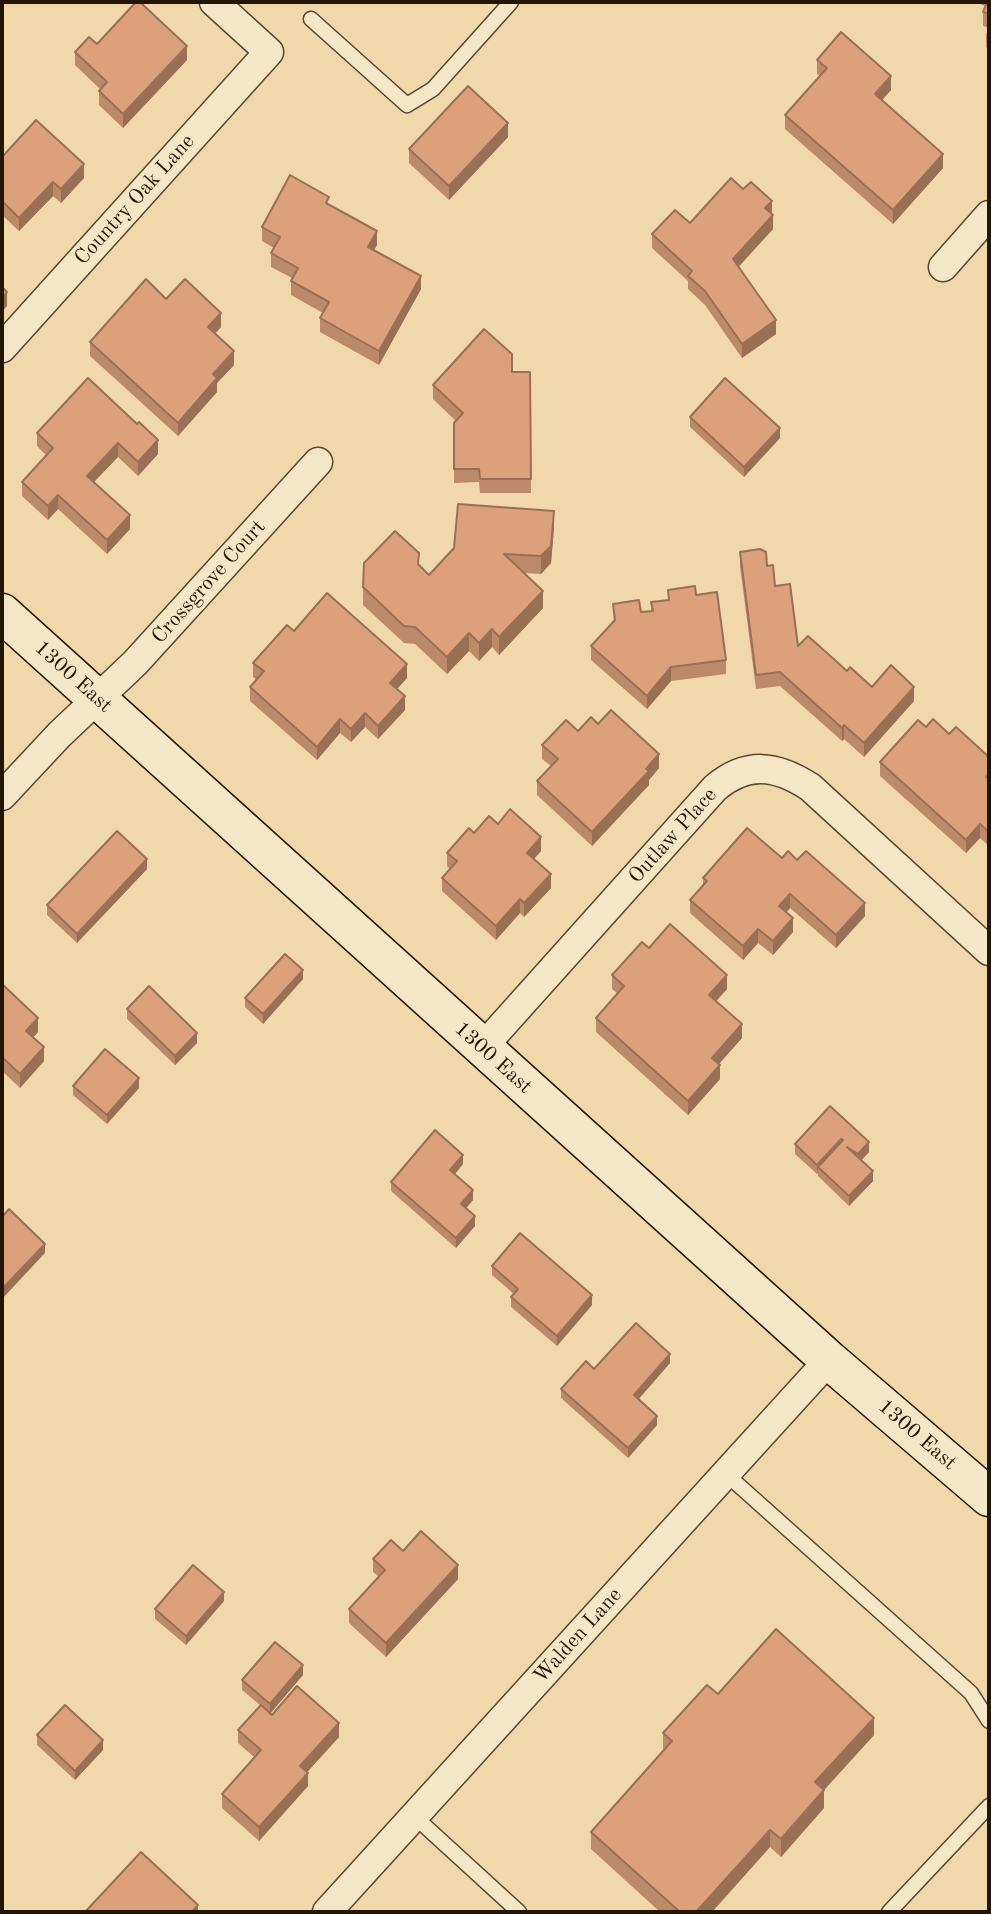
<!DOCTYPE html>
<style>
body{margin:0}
#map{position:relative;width:991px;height:1914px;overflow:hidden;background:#f1d8aa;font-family:"Old Standard TT",serif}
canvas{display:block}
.frame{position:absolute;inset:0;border:4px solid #241607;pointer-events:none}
</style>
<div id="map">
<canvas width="991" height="1914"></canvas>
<div class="frame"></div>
</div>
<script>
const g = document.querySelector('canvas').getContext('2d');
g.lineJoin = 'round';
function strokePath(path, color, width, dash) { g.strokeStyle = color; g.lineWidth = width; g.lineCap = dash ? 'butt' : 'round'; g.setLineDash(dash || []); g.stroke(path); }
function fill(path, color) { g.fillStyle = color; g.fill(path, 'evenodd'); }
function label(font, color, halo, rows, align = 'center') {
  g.font = font + ' "Old Standard TT",serif'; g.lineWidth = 7; g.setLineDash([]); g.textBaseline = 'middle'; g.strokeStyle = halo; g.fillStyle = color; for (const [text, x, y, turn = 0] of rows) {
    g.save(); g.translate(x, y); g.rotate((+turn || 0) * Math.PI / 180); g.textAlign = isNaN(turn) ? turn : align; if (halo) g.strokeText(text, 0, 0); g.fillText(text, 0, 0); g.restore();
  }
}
const service = new Path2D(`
 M311,19l96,86 26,-16 78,-87
 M725,1473l246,220 18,28
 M414,1816l105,96
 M889,1912l100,-106`);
const minor = new Path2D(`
 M943,267l46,-52
 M2,348l267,-296 -55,-50
 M2,796l57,-61 76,-72 183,-201
 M482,1048l233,-260c32,-27 61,-23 95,-1l179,164
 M327,1912l502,-552`);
const secondary = new Path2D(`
 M2,613l827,747 160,137`);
strokePath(service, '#574630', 17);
strokePath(minor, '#574630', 31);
strokePath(secondary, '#241607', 41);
strokePath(service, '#f6e6c8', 14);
strokePath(minor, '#f6e6c8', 28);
strokePath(secondary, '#f6e6c8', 38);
fill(new Path2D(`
 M975,2h14v47l-3,-2v-13l3,-6 -6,-2v-14l2,-6z
 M97,44l90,16 -64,68 -24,-23v-14l1,-2 -25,-24v-13z
 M817,60l74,30 -9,10 61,68 -50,56 -108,-95v-14l35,-39 -3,-2z
 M508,137l-59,63 -40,-37v-14z
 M2,157l82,21 -23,25 -8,-7 -34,35 -17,-16z
 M329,205l48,40 -3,5 47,39 -42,76 -59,-33v-14l3,-5 -32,-18v-14l1,-3 -21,-11v-14l3,-5 -12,-7v-14z
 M772,214l1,15 -35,38 38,67 -34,24 -37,-53 -17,-16v-8l-36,-33v-14l38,-11z
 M166,299l55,28 -6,7 19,31 -17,18v9l-39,44 -88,-80v-14z
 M512,372h18l1,121h-51l-1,-11 -25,1v-60l2,-2 -23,-22v-14z
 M88,378l70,76 -20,22 -20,-19 -24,25 36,47 -23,25 -49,-45 -10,11 -26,-24v-14l24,-27 -9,-9v-13z
 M690,417l90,21 -36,39 -54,-50z
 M554,528l-3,35 -10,11 -17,-1 19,35 -44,47 -7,-8 -13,14 -10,-10 -22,23 -32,-30 -11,-1 -41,-38v-18l56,-22 10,10z
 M740,552l27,14 31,80 49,25 25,16 42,14 -50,56 -20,-18 -2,2 -62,-55 -24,3 -16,-123z
 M668,590l28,5 30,65v14l-55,7 -24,28 -56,-49v-14l23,-24 -1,-18 28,8 10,-1v-9l17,-2z
 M294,631l113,47 -10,11 8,21 -27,29 -13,-12 -14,15 -11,-9 -23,27 -67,-59v-14l7,-7 -4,-3v-14z
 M598,724l61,44 -10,12v5l-57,61 -55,-51v-14l14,-15 -9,-7v-14z
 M926,727l23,7 40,23v89l-9,-8 -14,15 -86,-77v-14z
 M498,824l43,27 -7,8 17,29 -27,29 -4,-4 -24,27 -54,-49v-13l8,-9 -3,-3v-13l27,-20z
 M782,858l83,58 -29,32 -46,-40 -3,4 6,20 -20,23 -15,-12 -15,17 -53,-47v-13l13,-16v-6z
 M147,869l-70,74 -30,-28v-10z
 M649,948l78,41 -11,12 26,37 -24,26 2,15 -32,36 -92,-83v-14l22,-24 -6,-5v-14z
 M303,979l-40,45 -18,-17v-9z
 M2,984l36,48 -5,5 11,24 -24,27 -18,-17z
 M127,1009l70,34 -22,22 -48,-46z
 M73,1086l66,2 -32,36 -34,-29z
 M830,1106l39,46 -8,8 12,21 -24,25 -31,-30v-2h-1l-22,-20v-10z
 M463,1164l-8,10 18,26 -7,8 9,18 -19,22 -65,-57v-9z
 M492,1266l100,39 -35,41 -46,-39v-10l3,-3 -22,-19z
 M670,1363l-31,36 18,26 -29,33 -67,-60v-9l33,-20z
 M403,1551l55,28 -72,78 -37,-34v-14l30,-32 -6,-5v-13z
 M224,1601l-38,44 -31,-26v-10z
 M303,1675l-33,38 69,24 -32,35 1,14 -49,55 -37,-33v-14l32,-37 -16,-14v-13l22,-25 -18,-15v-10z
 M718,1694l156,41 -50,55v18l-43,49 -11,-10 -58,65h-52l-69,-63v-17l72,-81v-18z
 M37,1735l66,15 -28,30 -38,-35z`), '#bd8a69');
fill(new Path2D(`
 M187,46v14l-64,68v-14z
 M891,76v14l-16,18v-14z
 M508,123v14l-59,63v-14z
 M943,154v14l-50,56v-14z
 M84,164v14l-23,25v-14z
 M53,182v14l-34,35v-13z
 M772,201v14l-7,-7z
 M773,215v14l-40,44v-14z
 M377,231v14l-9,15v-13z
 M421,276v13l-42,76v-14z
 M7,292v14l-5,6v-14z
 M221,313v14l-13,14v-14z
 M776,320v14l-34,24v-14z
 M234,351v14l-17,18v9l-39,44v-13l35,-49z
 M780,428v10l-36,39v-10z
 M158,440v14l-20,22v-14z
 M118,443v14l-31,32v-13z
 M58,495v14l-10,11v-14z
 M554,511v17l-3,35 -10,11v-18z
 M130,515v14l-23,25v-14z
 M543,591v17l-44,47v-18z
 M492,629v18l-13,14v-18z
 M469,633v18l-22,23v-17z
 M407,664v14l-17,19v-14z
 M671,667v14l-24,28v-13z
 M914,687v14l-50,56v-14z
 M405,696v14l-27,29v-13z
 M365,713v14l-14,15v-13z
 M340,719v14l-23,27v-13z
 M844,725v14l-2,2v-13z
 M659,754v14l-10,12v5l-57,61v-14z
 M980,824v14l-14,15v-13z
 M541,837v14l-14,16v-14z
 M147,859v10l-70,74v-9z
 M551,874v14l-27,29v-14z
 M790,894v14l-11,12v-14z
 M520,899v14l-24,27v-14z
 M865,903v13l-29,32v-13z
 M793,918v14l-20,23v-14z
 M758,929v14l-15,17v-14z
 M303,970v9l-40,45v-10z
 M727,975v14l-18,20v-14z
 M38,1018v14l-12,13v-14z
 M742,1024v14l-30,34v-14z
 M197,1033v10l-22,22v-9z
 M44,1047v14l-24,27v-14z
 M720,1065v14l-32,36v-14z
 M139,1078v10l-32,36v-9z
 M841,1139v9l-23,19 -1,7v-9z
 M869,1142v10l-11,12v-10z
 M463,1155v9l-13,16v-10z
 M873,1171v10l-24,25v-10z
 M473,1190v10l-12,14v-10z
 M475,1216v10l-19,22v-10z
 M45,1244v9l-43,46v-10z
 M592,1295v10l-35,41v-10z
 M670,1354v9l-36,41v-9z
 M657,1416v9l-29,33v-10z
 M458,1565v14l-72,78v-14z
 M224,1592v9l-38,44v-9z
 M303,1665v10l-33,39v-10z
 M874,1718v17l-59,65v-18z
 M339,1723v14l-39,43v-14z
 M103,1740v10l-28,30v-9z
 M308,1773v13l-49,55v-14z
 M824,1790v18l-43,49v-18z
 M770,1830v17l-58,65h-16z
 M198,1905v7h-6z`), '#9a7055');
const building = new Path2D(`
 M136,2h4l47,44 -64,68 -24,-23 8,-9 -32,-30 14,-15 8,7z
 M987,2h2v12l-6,-2z
 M841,32l50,44 -16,18 68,60 -50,56 -108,-95 42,-47 -10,-8z
 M468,86l40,37 -59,63 -40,-37z
 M36,120l48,44 -23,25 -8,-7 -34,36 -17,-17v-44z
 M290,175l39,22 -3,6 51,28 -9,16 53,29 -42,75 -59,-33 9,-16 -38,-21 7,-13 -27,-15 9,-16 -18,-10z
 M731,178l12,11 8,-7 21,19 -7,7 8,7 -40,44 43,61 -34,24 -37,-53 -17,-15 4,-5 -40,-37 23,-24 15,13z
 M146,279l20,20 19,-20 36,34 -13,14 26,24 -21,23 4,4 -39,45 -88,-81z
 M2,287l5,5 -5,6z
 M484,329l28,25v18h18l1,107h-51l-1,-10h-25v-46l9,-10 -30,-28z
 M88,378l49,46 2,-2 19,18 -20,22 -20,-19 -31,33 43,39 -23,25 -49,-45 -10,11 -26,-24 31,-34 -16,-15z
 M725,378l55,50 -36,39 -54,-50z
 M458,504l96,7 -3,35 -10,10 -37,-2 39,37 -44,46 -7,-8 -13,14 -10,-10 -22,24 -32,-30 -11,-1 -41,-39 1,-24 31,-32 24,22 -1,11 11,11 25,-27z
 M760,549l6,3 1,14 6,-1 2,21 15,-2 8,62 10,-10 39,35 3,-4 22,20 19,-22 23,22 -50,56 -20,-18 -2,3 -62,-56 -24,3 -16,-123z
 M695,586l1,9 21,-3 9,68 -55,7 -24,29 -56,-50 24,-26 -2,-16 26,-4 2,12 12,-1 -2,-9 18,-2 -1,-10z
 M327,593l80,71 -17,19 15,13 -27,30 -13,-13 -14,16 -11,-10 -23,28 -67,-60 14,-16 -11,-8 34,-38 7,6z
 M611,710l48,44 -13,15 3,2 -57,61 -55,-51 21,-22 -16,-14 24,-25 12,11 13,-14 7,7z
 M933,719l16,15 7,-7 33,30v16l-3,4 3,2v53l-9,-8 -14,16 -86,-78 38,-42 8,7z
 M510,809l31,28 -14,16 24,21 -27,29 -4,-4 -24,27 -54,-48 15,-17 -10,-8 22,-25 5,5 15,-17 9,8z
 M747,828l35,30 6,-7 9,9 9,-9 59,52 -29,32 -46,-41 -11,12 14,12 -20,23 -15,-12 -15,17 -53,-46 17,-19 -4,-3z
 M117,831l30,28 -70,75 -30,-29z
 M670,924l57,51 -18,20 33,29 -30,34 8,7 -32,36 -92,-83 28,-32 -12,-11 30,-33 7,6z
 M285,954l18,16 -40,44 -18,-16z
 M2,984l36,34 -12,13 18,16 -24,27 -18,-17z
 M149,986l48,47 -22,23 -48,-47z
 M105,1049l34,29 -32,37 -34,-29z
 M830,1106l39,36 -11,12 -11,-7 26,24 -24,25 -31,-29 25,-27 -2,-1 -24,26 -22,-21z
 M435,1130l28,25 -13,15 23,20 -12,14 14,12 -19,22 -65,-56z
 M9,1209l36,35 -43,45v-72z
 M520,1233l72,62 -35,41 -46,-39 7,-8 -26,-23z
 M636,1323l34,31 -36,41 23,21 -29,32 -67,-59 25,-28 8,8z
 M421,1531l37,34 -72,78 -37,-34 36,-39 -12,-11 18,-19 12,11z
 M193,1565l31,27 -38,44 -31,-27z
 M776,1629l98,89 -59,64 9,8 -43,49 -11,-9 -74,82h-16l-89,-80 81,-91 -9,-8 44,-48 11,9z
 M275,1642l28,23 -33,39 -28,-24z
 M297,1686l42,37 -39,43 8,7 -49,54 -37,-33 39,-44 -23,-20 23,-25 11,10z
 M65,1705l38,35 -28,31 -38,-36z
 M141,1852l57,53 -6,7h-107z`);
fill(building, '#dca07a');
strokePath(building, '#9a7055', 2);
label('21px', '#241607', '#f6e6c8', [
 ["Country Oak Lane",135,200,-48],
 ["Crossgrove Court",209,582,-48],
 ["1300 East",73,677,42],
 ["Outlaw Place",673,836,-48],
 ["1300 East",493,1058,42],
 ["1300 East",917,1435,41],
 ["Walden Lane",578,1636,-48]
]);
</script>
